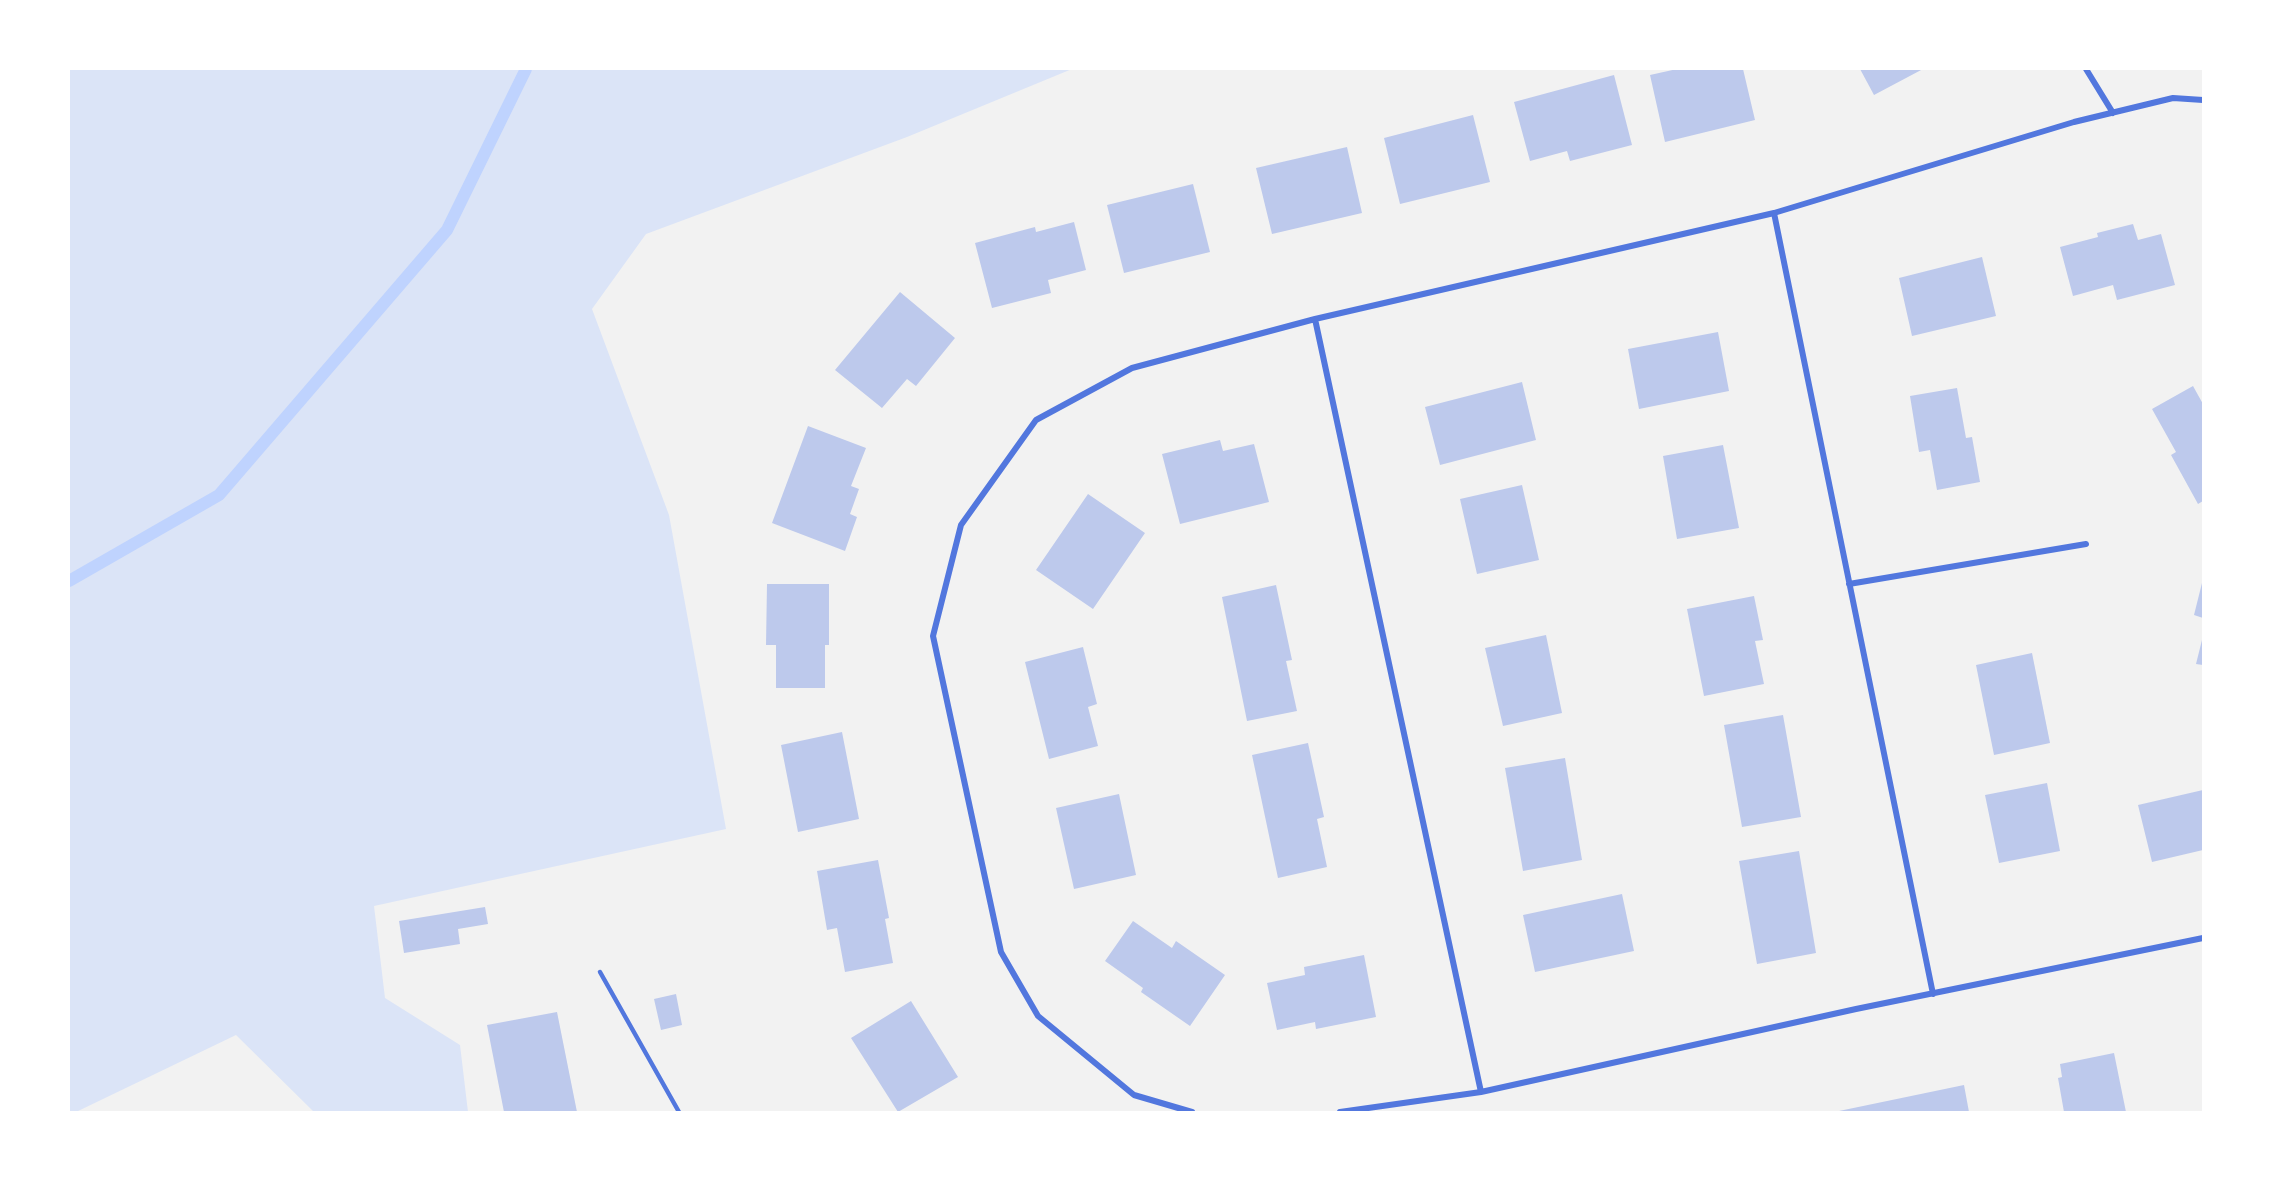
<!DOCTYPE html>
<style>
body{margin:0}
#map{position:relative;width:2272px;height:1181px;overflow:hidden;background:#f2f2f2;font-family:"Archivo Narrow",sans-serif}
canvas{display:block}
.frame{position:absolute;inset:0;border:70px solid #fff;pointer-events:none}
</style>
<div id="map">
<canvas width="2272" height="1181"></canvas>
<div class="frame"></div>
</div>
<script>
const g = document.querySelector('canvas').getContext('2d');
g.lineJoin = 'round';
function fill(path, color) { g.fillStyle = color; g.fill(path, 'evenodd'); }
function strokePath(path, color, width, dash) { g.strokeStyle = color; g.lineWidth = width; g.lineCap = dash ? 'butt' : 'round'; g.setLineDash(dash || []); g.stroke(path); }
fill(new Path2D(`
 M69,69h1003l-165,68 -261,97 -54,75 77,206 57,314 -352,77 11,92 75,47 8,67h-154l-78,-77 -160,77h-7z`), '#dbe4f7');
strokePath(new Path2D(`
 M69,581l150,-86 228,-265 79,-161`), '#bfd3fe', 12);
fill(new Path2D(`
 M1677,69h66l12,51 -90,22 -15,-67z
 M1860,69h63l-49,26z
 M1614,75l18,70 -62,16 -3,-10 -37,10 -16,-59z
 M1473,115l17,67 -90,22 -16,-66z
 M1347,147l15,66 -90,21 -16,-66z
 M1193,184l17,68 -86,21 -17,-68z
 M1074,222l12,48 -38,10 3,13 -59,15 -17,-65 60,-16 1,5z
 M2133,224l5,16 23,-6 14,51 -58,15 -4,-15 -40,11 -13,-49 38,-10 -1,-4z
 M1982,257l14,59 -84,20 -13,-58z
 M900,292l55,46 -39,48 -9,-7 -25,29 -47,-38z
 M1718,332l11,59 -90,18 -11,-60z
 M1522,382l14,58 -96,25 -15,-58z
 M2193,386l10,18v97l-5,3 -27,-49 5,-3 -24,-43z
 M1957,388l9,50 6,-1 8,45 -43,8 -7,-40 -11,2 -9,-56z
 M808,426l58,22 -15,38 8,3 -9,25 7,3 -12,34 -73,-28z
 M1220,440l3,11 31,-7 15,58 -89,22 -18,-70z
 M1723,445l16,83 -62,11 -14,-83z
 M1522,485l17,75 -62,14 -17,-75z
 M1088,494l57,39 -52,76 -57,-39z
 M2202,583h1v35l-9,-3z
 M767,584h62v61h-4v43h-49v-43h-10z
 M1276,585l16,75 -6,1 11,50 -50,10 -25,-124z
 M1754,596l9,44 -8,1 9,43 -60,12 -17,-87z
 M1546,635l16,78 -59,13 -18,-78z
 M2202,640h1v25l-7,-1z
 M1083,647l14,57 -9,3 10,39 -49,13 -24,-97z
 M2032,653l18,90 -56,12 -18,-90z
 M1783,715l18,102 -59,10 -18,-102z
 M842,732l17,87 -61,13 -17,-87z
 M1308,743l16,74 -7,2 10,48 -49,11 -26,-123z
 M1565,758l17,102 -59,11 -18,-103z
 M2047,783l13,68 -61,12 -14,-68z
 M2203,790v60l-51,12 -14,-57z
 M1119,794l17,81 -62,14 -18,-81z
 M1799,851l17,102 -59,11 -18,-103z
 M878,860l11,58 -4,1 8,44 -48,9 -8,-44 -10,2 -10,-59z
 M1622,894l12,57 -99,21 -12,-57z
 M485,907l3,17 -30,5 2,15 -56,9 -5,-32z
 M1133,921l39,27 4,-7 49,34 -35,51 -49,-34 2,-4 -38,-27z
 M1364,955l12,62 -60,12 -1,-7 -38,8 -10,-47 38,-8 -1,-8z
 M676,994l6,31 -21,5 -7,-31z
 M911,1001l47,76 -60,35 -47,-74z
 M557,1012l20,100h-73l-17,-87z
 M2114,1053l12,59h-62l-6,-34 4,-1 -2,-13z
 M1964,1085l5,27h-130v-1z`), '#bdc9ec');
strokePath(new Path2D(`
 M600,972l79,140`), '#5277de', 4.5);
strokePath(new Path2D(`
 M2086,69l27,44
 M1774,213l159,781
 M1315,319l166,773
 M1849,584l237,-40
 M1192,1112l-58,-17 -96,-79 -37,-64 -68,-316 28,-111 75,-105 96,-52 183,-49 459,-106 300,-91 99,-24 30,2
 M1340,1112l141,-20 375,-83 347,-71`), '#5277de', 6);
</script>
